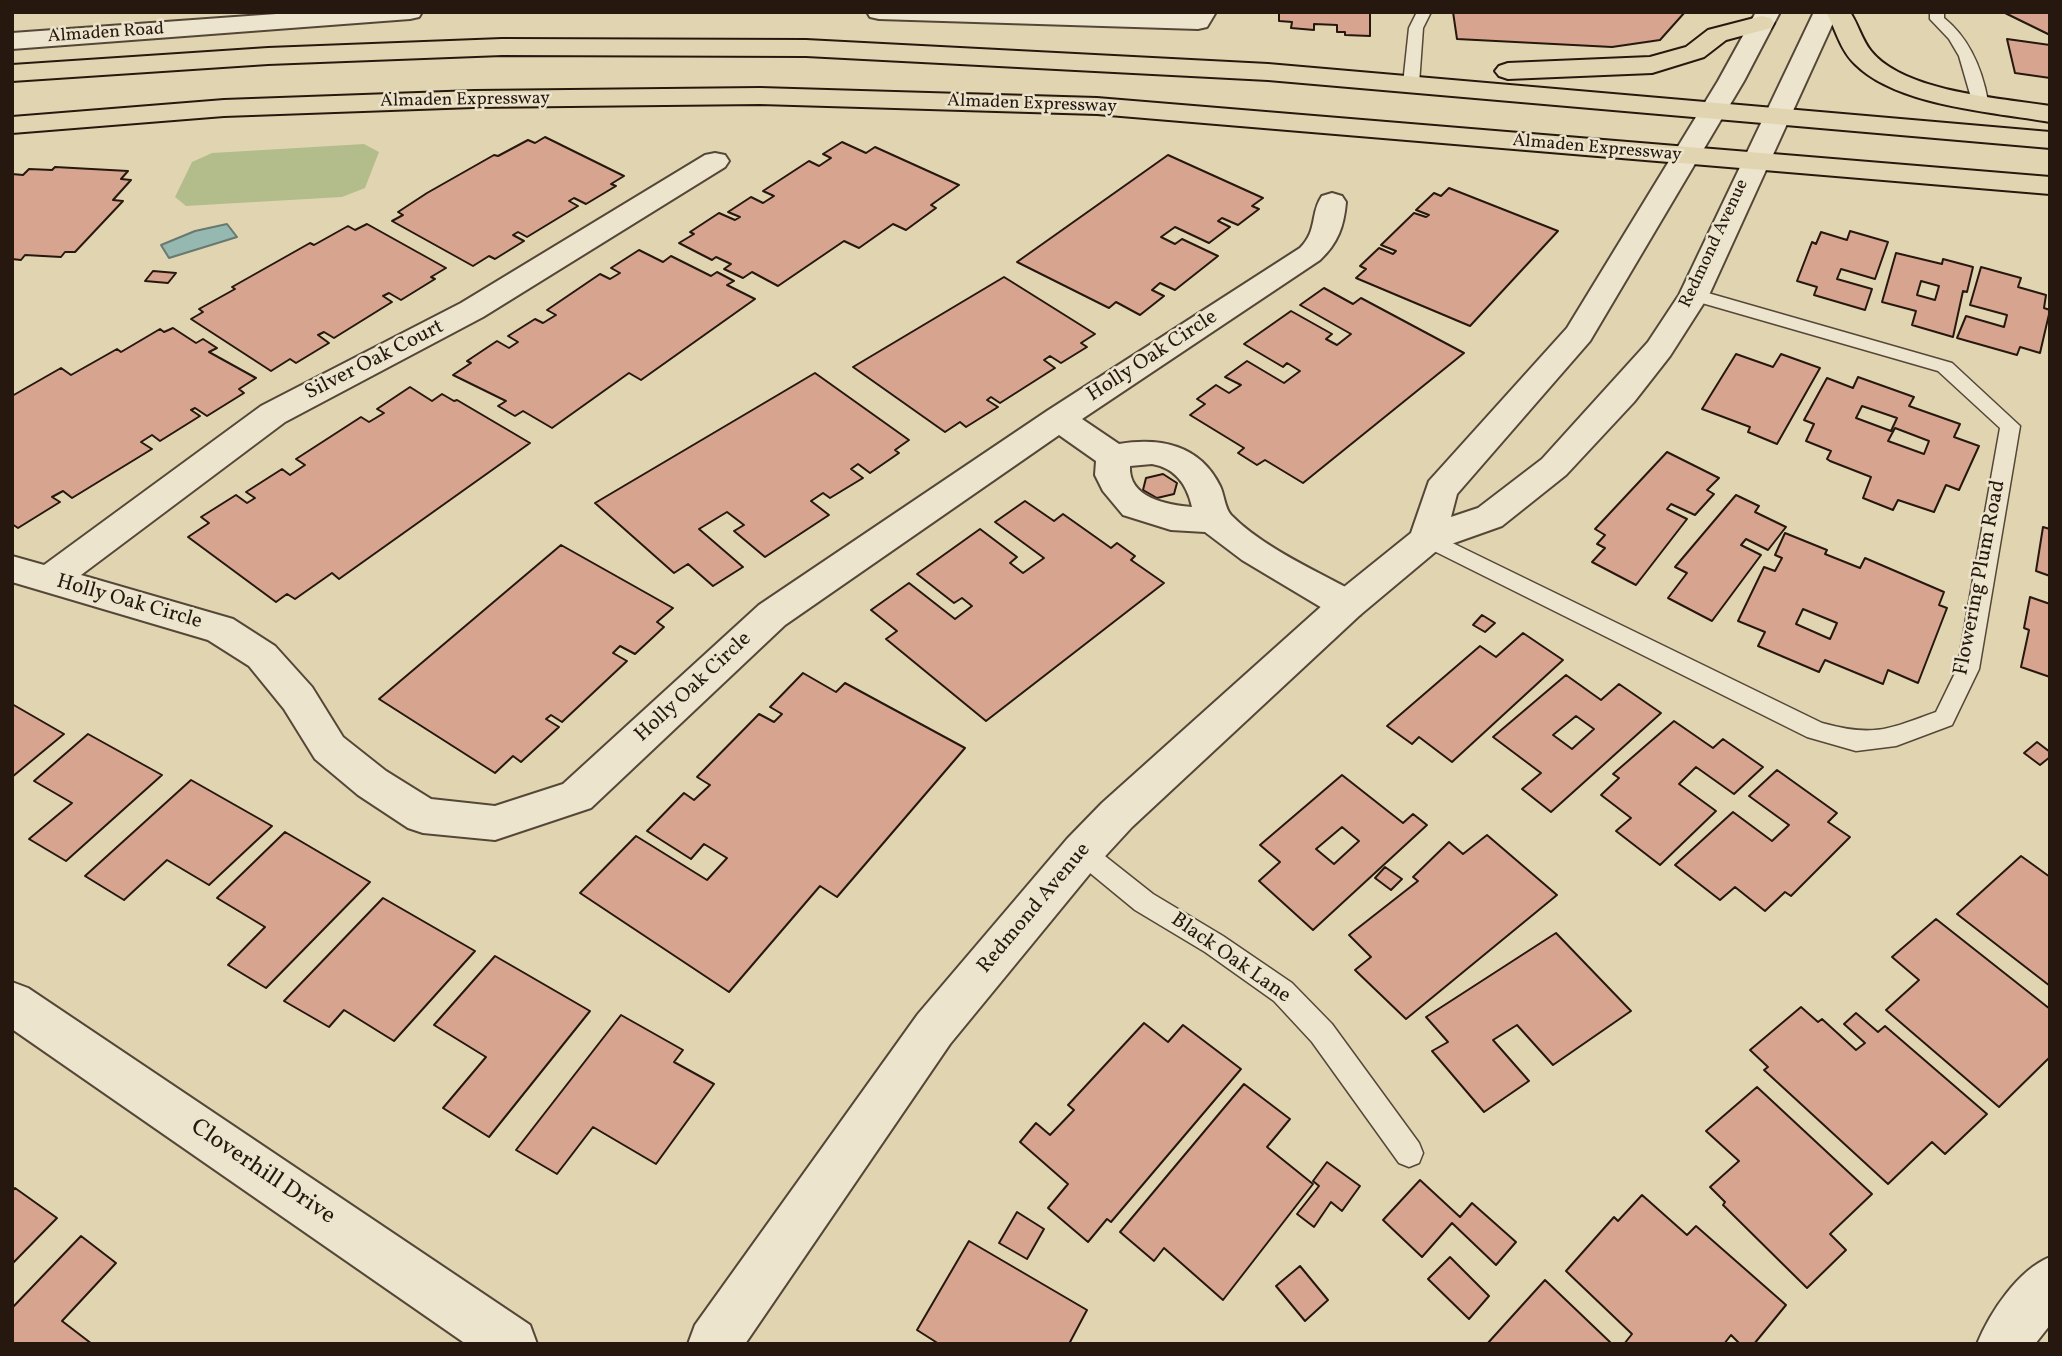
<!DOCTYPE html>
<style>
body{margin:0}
#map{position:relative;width:2062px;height:1356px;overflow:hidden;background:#e1d5b1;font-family:Vollkorn,serif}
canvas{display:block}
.frame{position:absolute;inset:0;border:14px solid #26180f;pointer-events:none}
</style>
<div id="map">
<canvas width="2062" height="1356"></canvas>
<div class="frame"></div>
</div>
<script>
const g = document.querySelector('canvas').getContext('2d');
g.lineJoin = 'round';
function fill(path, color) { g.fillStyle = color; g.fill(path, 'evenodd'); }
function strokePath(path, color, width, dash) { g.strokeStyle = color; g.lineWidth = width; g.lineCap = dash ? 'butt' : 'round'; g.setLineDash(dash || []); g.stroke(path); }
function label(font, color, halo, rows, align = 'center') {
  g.font = font + ' Vollkorn,serif'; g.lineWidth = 5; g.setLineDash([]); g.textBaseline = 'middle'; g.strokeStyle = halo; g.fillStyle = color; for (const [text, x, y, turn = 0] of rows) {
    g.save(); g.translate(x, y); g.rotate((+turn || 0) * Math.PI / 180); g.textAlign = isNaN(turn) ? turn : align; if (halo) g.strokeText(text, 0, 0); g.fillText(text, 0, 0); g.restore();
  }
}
fill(new Path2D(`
 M364,144l15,8 -14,36 -23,9 -156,9 -11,-9 17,-35 20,-9z`), '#b3bd8c');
const water = new Path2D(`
 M227,224l10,13 -68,21 -8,-13 34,-14z`);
fill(water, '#95b8b1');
strokePath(water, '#697870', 2);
const building = new Path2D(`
 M1279,12h91v24l-25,-1v-3h-8v-7l-23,-1v6l-23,-2 1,-6 -13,-1z
 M1453,12h232l-25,28 -48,7 -155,-8z
 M2003,12h47v23z
 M2007,39l43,6v33l-35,-5z
 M545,137l79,39 -13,8 5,2 -30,18 -12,-6 -5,3 9,5 -51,31 -9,-5 -5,3 11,6 -29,18 -6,-3 -16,10 -81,-45 11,-6 -5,-3 29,-19 67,-38 4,1 30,-16 7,3z
 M842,142l24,11 9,-6 84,38 -28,20 5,3 -30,22 -13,-6 -34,24 -15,-7 -66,45 -26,-14 -9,6 -19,-9 7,-5 -15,-7 -4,3 -33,-17 15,-9 -4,-2 29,-19 16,7 5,-3 -12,-5 23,-15 12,6 11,-7 -11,-5 46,-30 10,5 12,-8 -8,-4z
 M1168,155l95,43 -11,8 7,3 -21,16 -16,-7 -4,3 12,6 -21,16 -34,-16 -14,10 14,7 7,-5 36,17 -43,34 -15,-7 -8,7 12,6 -24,19 -24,-13 -7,6 -92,-46z
 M55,167l73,4 -7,8 10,1 -18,20 10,1 -48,51h-10l-4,5 -36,-2 -4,5 -9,-1v-85l11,1 6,-6 23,1z
 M1449,188l109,43 -88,95 -114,-48 10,-9 -6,-3 19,-18 14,6 3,-3 -15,-6 33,-32 12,4 3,-2 -13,-5 18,-17 7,3z
 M367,224l79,44 -15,9 4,2 -34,21 -12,-7 -6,3 9,6 -58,36 -10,-6 -6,3 11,8 -33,20 -6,-4 -19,12 -80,-52 12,-7 -4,-3 36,-20 -3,-2 78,-44 4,2 34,-19 7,4z
 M1850,231l38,11 -13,37 -34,-10 -4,10 35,10 -7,21 -51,-15 3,-8 -20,-6 15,-39 4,2 5,-12 26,8z
 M639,250l24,12 8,-6 40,20 6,-4 17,9 -7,4 28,14 -114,81 -12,-7 -77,55 -29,-17 -8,5 -17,-10 8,-5 -53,-26 18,-12 -4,-2 30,-20 12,7 9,-6 -10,-6 27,-17 8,4 13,-8 -9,-5 53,-36 10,5 10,-6 -9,-5z
 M1896,253l46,11 1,-5 30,8 -6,25 -4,-1 -10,46 -41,-12 4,-14 -34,-9zM1921,281l18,5 -4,14 -18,-5z
 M1981,267l40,11 -3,9 28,8 -2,13 6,2 -10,43 -20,-6 -3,8 -60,-17 9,-22 38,11 3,-12 -37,-10z
 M153,271l23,2 -8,10 -23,-2z
 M1004,277l91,57 -14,9 6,4 -26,16 -11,-7 -6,4 11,8 -55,35 -9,-6 -4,3 11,7 -32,20 -6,-5 -15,10 -92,-65z
 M1324,288l29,16 8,-6 103,55 -161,130 -38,-23 -8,5 -19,-12 6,-5 -54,-33 15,-11 -8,-5 19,-14 13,8 12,-8 -16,-8 22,-16 37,22 16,-12 -13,-8 -4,4 -39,-23 47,-33 41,23 -6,5 11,6 14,-11 -51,-29z
 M173,328l23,15 7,-4 14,9 -8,4 47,26 -17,11 5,4 -37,23 -12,-8 -4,2 9,6 -40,25 -8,-6 -11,7 11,7 -80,49 -9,-7 -11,6 8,5 -42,26 -6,-4v-128l49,-28 10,7 46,-26 4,3 39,-23 4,3z
 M1736,354l37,13 8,-13 39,14 -43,76 -29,-12 2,-5 -48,-18z
 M815,373l94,67 -14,10 4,3 -29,20 -12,-9 -7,5 12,9 -33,20 -7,-5 -12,8 18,14 -64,42 -31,-26 10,-6 -17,-13 -28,17 44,38 -30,19 -25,-22 -14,9 -79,-70z
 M1858,377l56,20 -5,9 51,18 -6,13 25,9 -20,44 -13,-5 -12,27 -36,-12 -5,10 -30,-12 8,-21 -41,-16 -3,-2 4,-8 -25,-10 8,-17 -10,-4 23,-42 26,10zM1862,406l35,12 -6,13 -35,-13zM1895,428l34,13 -5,13 -36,-13z
 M410,387l22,14 10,-7 12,7 3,-1 73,43 -191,136 -7,-6 -37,26 -8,-5 -11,8 -88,-65 21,-14 -8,-6 35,-22 11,8 8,-5 -9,-6 36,-23 8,6 15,-10 -9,-6 65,-42 8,5 15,-9 -7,-4z
 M1667,452l52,26 -12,12 7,4 -19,21 -24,-11 -4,5 20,10 -51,66 -44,-23 13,-14 -8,-4 8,-9 -10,-6z
 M1163,474l14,9 -3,11 -17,4 -14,-8 3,-12z
 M1736,495l23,11 -4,6 31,15 -18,23 -22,-11 -5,6 20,10 -49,66 -44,-23 19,-25 -12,-6z
 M1025,501l29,20 9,-7 48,34 6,-5 18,13 -4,4 33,23 -178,138 -100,-82 11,-8 -26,-21 38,-27 46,36 17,-13 -10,-8 -8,5 -37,-29 63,-45 37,28 -7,6 13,10 21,-15 -49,-36z
 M2043,527l7,2v47l-14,-5z
 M1785,533l42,17 -2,4 35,14 5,-10 79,34 -5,13 8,3 -29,75 -30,-13 -5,14 -58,-24 -6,12 -61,-26 7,-14 -27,-11 26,-54 11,4 7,-13 -7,-3zM1803,609l34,14 -7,16 -34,-15z
 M561,545l112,63 -16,14 7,5 -29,27 -15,-8 -7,7 14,8 -65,61 -11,-7 -5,4 13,8 -38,35 -8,-6 -18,17 -116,-74z
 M2030,597l20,7v73l-29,-10 8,-37 -5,-2z
 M1482,615l13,8 -10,9 -12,-7z
 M1523,633l40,27 -111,102 -33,-25 -7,7 -25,-18 93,-80 16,11z
 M803,673l33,19 9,-9 120,65 -128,149 -17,-11 -91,106 -149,-99 56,-57 71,44 20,-22 -23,-14 -13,15 -44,-28 37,-38 10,7 16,-15 -13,-8 62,-63 15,8 8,-8 -12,-7z
 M1566,675l35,25 18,-16 42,29 -110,99 -29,-23 19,-16 -48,-36zM1576,716l18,13 -22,20 -19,-14z
 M12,704l52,30 -52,43z
 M1674,721l39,27 10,-9 40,28 -29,27 -38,-27 -17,17 37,27 -56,54 -44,-34 15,-13 -30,-23 18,-17 -6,-4z
 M88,734l74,41 -96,86 -37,-22 43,-36 -38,-22z
 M2037,742l13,10v5l-10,8 -16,-12z
 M1777,770l60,43 -9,9 22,15 -59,59 -6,-4 -20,19 -30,-24 -15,13 -45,-35 58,-53 39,29 17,-16 -40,-29z
 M1342,775l61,48 10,-9 14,11 -114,105 -54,-49 21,-19 -20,-17zM1342,827l17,14 -25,23 -18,-15z
 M191,780l81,46 -63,59 -42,-25 -43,40 -39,-24z
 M285,832l85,50 -104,106 -38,-23 37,-38 -48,-29z
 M1487,835l70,60 -151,124 -51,-49 16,-13 -22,-22 69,-54 -5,-4 36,-35 14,12z
 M2021,856l29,21v109l-93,-72z
 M1385,867l17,12 -11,11 -16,-12z
 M383,898l92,53 -81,90 -50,-31 -15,17 -45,-26z
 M1936,919l114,90v48l-51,50 -113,-97 33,-30 -27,-23z
 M1556,933l75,78 -78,54 -36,-40 -24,15 36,41 -45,31 -52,-61 16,-9 -22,-25z
 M495,956l95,55 -101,126 -46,-29 43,-51 -52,-32z
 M1801,1007l17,15 4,-3 34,31 9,-7 -21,-19 12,-11 22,19 7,-6 102,88 -42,40 -13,-12 -44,42 -124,-114 4,-3 -18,-17z
 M621,1015l62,35 -9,12 40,22 -58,80 -63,-37 -36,47 -41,-24z
 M1144,1023l24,19 15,-17 58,44 -130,153 -4,-3 -19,23 -40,-34 20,-24 -48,-42 16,-19 14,12 24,-25 -6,-5z
 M1244,1084l46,35 -23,28 46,37 -90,116 -59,-52 -10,13 -34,-29z
 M1757,1087l115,107 -42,40 16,16 -39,38 -84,-83 2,-3 -15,-15 29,-26 -33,-30z
 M1327,1162l33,24 -18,25 -11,-9 -17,25 -17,-13 22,-28 -6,-5z
 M1420,1180l40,37 12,-14 44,39 -20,23 -44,-42 -30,34 -39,-37z
 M15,1188l42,30 -45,46v-73z
 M1642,1195l45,40 9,-9 90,79 -32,39h-14l-9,-9 -7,9h-100l8,-10 -66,-63 48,-54 4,4z
 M1017,1212l27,17 -17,30 -28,-16z
 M81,1236l35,27 -54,58 30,23h-80v-36z
 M969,1241l118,69 -18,34h-130l-22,-14z
 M1450,1257l39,39 -20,23 -41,-40z
 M1300,1266l28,34 -23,21 -29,-35z
 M1545,1280l67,64h-125z`);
fill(building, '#d7a490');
strokePath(building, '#26180f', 2);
const service = new Path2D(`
 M1417,12h14l-8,16 -4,56 -8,5 -8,-5 6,-56z
 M1930,12h14v6c26,21 38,51 44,83l-2,3 -6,2 -8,-5 -13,-45 -10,-17 -19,-20z
 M1694,289l258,74 68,63 -41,243 -27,56 -56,21 -40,5 -49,-14 -387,-193 -4,-5 4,-5h14l388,189c51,14 65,7 114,-11l21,-43 43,-241 -62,-57 -250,-72 -3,-4z
 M1082,841l9,4 62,49 70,42 69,47 40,41 87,119 4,10 -4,10 -10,4 -10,-4 -87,-121 -38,-41 -69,-49 -70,-42 -62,-51 -3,-7 3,-7z`);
const minor = new Path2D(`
 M304,12h118l-3,5 -9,2 -398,30v-16z
 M867,12l323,2 26,-2 -9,15 -9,2 -319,-10 -9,-2z
 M715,153l10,2 4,6 -4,6 -242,150 -198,105 -204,153 152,44 42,27 37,41 31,50 43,34 45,28 64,7 68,-22 196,-179 288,-194 253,-163c18,-18 10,-35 22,-52l10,-3 10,3 4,6c-2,24 -8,41 -26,58l-238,159 37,25c41,-7 81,1 101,42 4,8 5,23 11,29 32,33 90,58 129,80l5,10 -5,10 -13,4 -13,-4 -92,-55 -37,-28 -34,-2 -48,-15 -20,-24 -8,-16 1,-14 -37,-26 -274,190 -194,183 -96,32 -72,-7 -15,-5 -50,-33 -43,-36 -31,-50 -35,-43 -41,-26 -196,-58v-26l32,9 217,-159 200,-103 244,-148zM1152,464c23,4 35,20 40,43 -25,-2 -64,-9 -62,-41z
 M12,982l16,6 502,337 7,19h-71l-454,-315z
 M2050,1257v68l-15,19h-58c13,-32 41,-74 73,-87z`);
const tertiary = new Path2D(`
 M1756,12h24l-36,69 -154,260 -133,153 -6,23 27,-9 64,-49 106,-117 31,-47 135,-283h24l-129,283 -39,61 -36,46 -68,73 -64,51 -62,22 -80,67 -228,212 -35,38 -147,179 -205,300h-57l7,-19 223,-311 149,-175 35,-36 232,-208 77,-62 18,-52 138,-153 151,-247z`);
const primary = new Path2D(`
 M1826,12h24c8,12 12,28 21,39 33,41 129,47 179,55v16c-57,-10 -153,-16 -195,-58 -15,-14 -19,-35 -29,-52z
 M1762,16l9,2 3,5 -3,5 -45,12 -22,17 -52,16 -144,6 -9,-3 -4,-5 4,-5 9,-3 142,-6 36,-10 22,-17z
 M502,39l304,1 462,24 782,68v16l-782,-68 -462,-24 -304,-1 -234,9 -256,17v-16l256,-17z
 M760,88l337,10 953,79v17l-953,-80 -337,-10 -286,3 -250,9 -212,17v-16l212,-17 250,-9z`);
strokePath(service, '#554738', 3);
strokePath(minor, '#554738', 4);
strokePath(tertiary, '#554738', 4);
strokePath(primary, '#26180f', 4);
fill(service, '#ece4cc');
fill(minor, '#ece4cc');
fill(tertiary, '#ece4cc');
fill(primary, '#e1d5b1');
label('18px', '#26180f', '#ece4cc', [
 ["Almaden Road",106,34,-4],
 ["Almaden Expressway",465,101,-1],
 ["Almaden Expressway",1032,105,2],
 ["Almaden Expressway",1597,149,5],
 ["Redmond Avenue",1715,244,-65]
]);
label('21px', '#26180f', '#ece4cc', [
 ["Holly Oak Circle",1153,357,-33],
 ["Silver Oak Court",375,361,-27],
 ["Flowering Plum Road",1981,578,-79],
 ["Holly Oak Circle",129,603,16],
 ["Holly Oak Circle",694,688,-43],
 ["Redmond Avenue",1035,909,-50],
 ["Black Oak Lane",1230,959,35]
]);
label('24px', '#26180f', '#ece4cc', [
 ["Cloverhill Drive",262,1173,34]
]);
</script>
